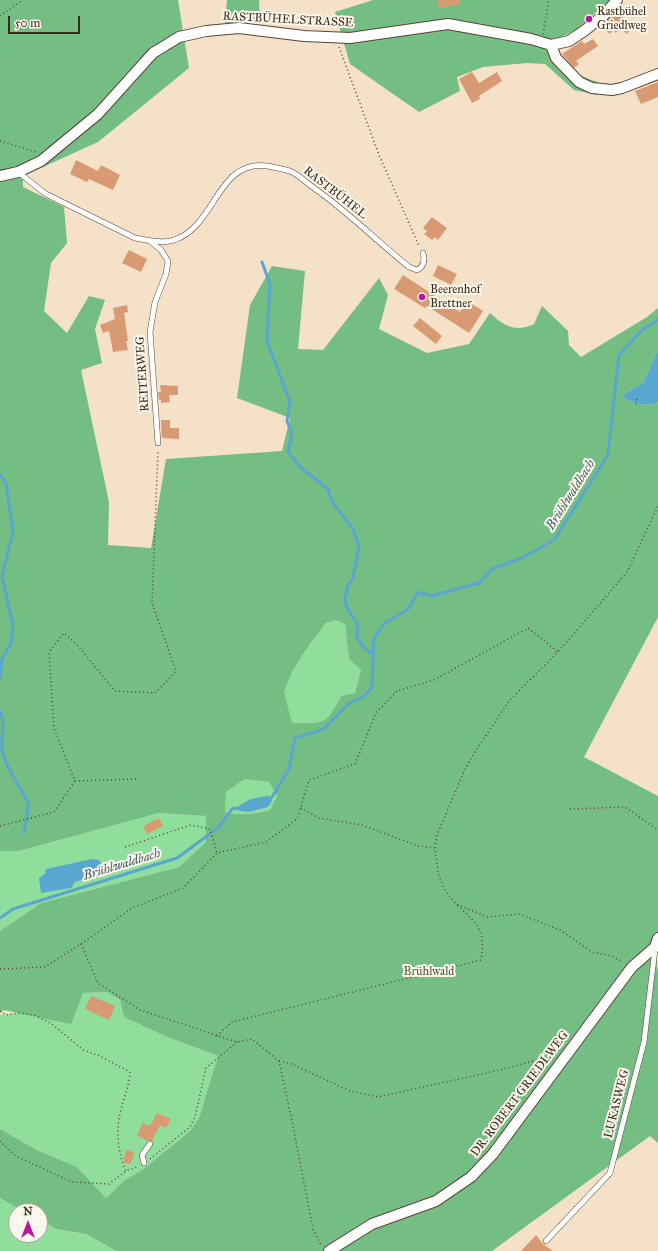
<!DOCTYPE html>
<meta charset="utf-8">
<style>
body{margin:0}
#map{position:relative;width:658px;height:1251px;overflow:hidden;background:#f5e1c7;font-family:"IM FELL Great Primer",serif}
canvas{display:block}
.north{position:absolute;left:8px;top:1203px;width:40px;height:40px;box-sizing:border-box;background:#fbf7ec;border:1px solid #aea59a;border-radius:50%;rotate:0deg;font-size:11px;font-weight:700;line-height:16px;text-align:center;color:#3b2a1e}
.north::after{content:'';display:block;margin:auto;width:14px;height:18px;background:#b5179e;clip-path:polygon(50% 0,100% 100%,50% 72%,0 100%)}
.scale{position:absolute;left:8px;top:16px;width:72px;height:18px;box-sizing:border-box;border:2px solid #3b2a1e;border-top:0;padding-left:5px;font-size:12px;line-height:14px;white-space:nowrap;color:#3b2a1e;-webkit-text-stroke:3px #fbf7ec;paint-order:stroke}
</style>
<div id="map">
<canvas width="658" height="1251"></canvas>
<div class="north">N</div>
<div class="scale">50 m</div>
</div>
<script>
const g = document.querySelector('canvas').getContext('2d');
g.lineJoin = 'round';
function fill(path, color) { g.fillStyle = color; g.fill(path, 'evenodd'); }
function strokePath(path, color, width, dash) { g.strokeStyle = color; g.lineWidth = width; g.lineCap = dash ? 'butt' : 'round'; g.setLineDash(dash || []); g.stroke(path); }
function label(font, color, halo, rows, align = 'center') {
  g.font = font + ' "IM FELL Great Primer",serif'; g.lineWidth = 4; g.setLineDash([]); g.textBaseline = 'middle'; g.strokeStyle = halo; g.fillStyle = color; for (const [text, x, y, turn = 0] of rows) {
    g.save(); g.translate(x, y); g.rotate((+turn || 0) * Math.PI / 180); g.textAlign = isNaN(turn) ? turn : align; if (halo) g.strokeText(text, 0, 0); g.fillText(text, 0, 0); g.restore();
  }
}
fill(new Path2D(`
 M335,620l10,4 4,35 12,11 -6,23 -14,3c-16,30 -16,27 -50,27l-7,-31 8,-20 15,-24 19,-25z
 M245,779l24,3 8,14 -7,14c-16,4 -29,6 -45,2l1,-20z
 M159,813l47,3v26l-27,25 -138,36 -41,28v-80h19z
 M107,992l13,8 4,17 41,19 53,20 -19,62 -9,13 -48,39 -17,10 -19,18 -29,-31 -40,-17 -37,-21v-114l18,-2 16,2 49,-22z
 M0,1198l23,13h-7v24h24v-15l16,9 30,5 30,17h-116z`), '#90de9b');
fill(new Path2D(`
 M0,0h178l11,68 -91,74 -75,34v11l41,20 3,36 -16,20 -7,48 23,22 22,-37 16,4 -10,29 7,34 -21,7 28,132 -1,43 43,3 15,-89 116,-8 8,-33 -53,-20 13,-93 22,-39 33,5 -7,78 25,1 56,-72 9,17 -9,34 48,24 42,-9 21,-31c14,13 26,20 44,11l8,-18 26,25 1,14 12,12 66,-40 11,-9v46h-2l-13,29 -18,10 -2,5c11,5 24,10 35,4v215l-74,140 74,39v142l-3,9 3,26v170l-8,-7 -158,115h-376l-30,-17 -30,-5 -16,-9v-9h-17l-23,-13v-69l37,21 40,17 29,31 19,-18 17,-10 48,-39 9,-13 19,-62 -53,-20 -41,-19 -4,-17 -13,-8 -24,1 -12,31 -67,-14 -4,3v-82l41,-28 138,-36 27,-25v-26l-47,-3 -140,38h-19zM335,620l10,4 4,35 12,11 -6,23 -14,3c-16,30 -16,27 -49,27l-8,-31 8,-20 15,-24 19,-25zM245,779l24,3 8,14 -7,14c-16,4 -29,6 -45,2l1,-20z
 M227,0h32l1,22 -35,1z
 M373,0h237l-33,29 -29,15 -4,4c16,15 32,28 54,34l-1,13 -23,-5 -29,-26 -18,-1 -44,4 -26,10 3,14 -41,21 -69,-48 -15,-52z`), '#74bd83');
fill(new Path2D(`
 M656,354h2v48c-11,6 -24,1 -35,-4l2,-5 18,-10z
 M267,796l5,1v4l-4,6 -19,5 -14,-2v-2l16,-9z
 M92,859l7,1 2,3 -3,12 -23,7 -4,6 -30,5 -2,-15 6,-4 1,-5z`), '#58a7d1');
strokePath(new Path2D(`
 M262,262l8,22 -3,57 23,61 -3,19 5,12 -4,19 12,15 28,22 4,13 21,27 6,17 -6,32 -5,7 -3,14 2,9 11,17 -1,12 7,11 9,6
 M0,475l6,8 7,49 -11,44 11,50 -2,17 -9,16 -2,18
 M0,711c6,13 0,26 2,39 3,16 18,39 27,53l-5,30
 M272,797l17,-28 6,-31 29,-9 24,-25 15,-7 9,-9 2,-50 10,-14 24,-15 10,-17 14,4 47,-13 13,-14 32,-12 30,-17 54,-85 11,-100 23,-25 16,-10
 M0,918l13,-9 164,-51 41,-30 14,-19 3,-1`), '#58a7d1', 3);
fill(new Path2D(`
 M437,0h23v4l-21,4z
 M616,11l17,15 -6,8 -7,-6 -4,5 -3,-3 -3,4 -9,-8z
 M593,39l5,7 -22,15 3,3 -5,4 -12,-14 20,-13 2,3z
 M472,72l7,11 18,-11 5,9 -23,15 1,3 -8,4 -13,-24z
 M658,82v15l-17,7 -6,-13z
 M76,160l22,11 3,-6 19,10 -7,15 -24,-11 -2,3 -17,-8z
 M432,217l15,11 -9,12 -3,-3 -3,3 -8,-6 3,-3 -4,-3z
 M129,250l18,9 -6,13 -19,-9z
 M438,265l19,9 -6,11 -18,-9z
 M403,275l57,37 7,-11 16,10 -14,22 -42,-27 -2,2 -31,-19z
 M127,305l1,7 -4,1 4,28h-2l2,9 -15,2 -4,-21 -6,2 -3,-8 15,-6 -2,-11z
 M420,318l22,18 -6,8 -23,-18z
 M160,385l18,1v9h-9l1,7 -9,1v-3h-2l-1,-8h3z
 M161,420h9v8h9v11l-17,-1z
 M159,818l4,8 -16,8 -4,-8z
 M91,996l24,10 -6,14 -24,-11z
 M157,1113l14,6 -5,9 -6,-3 -8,16h-4l-11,-6 6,-12 7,3z
 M126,1150l8,2 -3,12 -8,-2z
 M536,1235l7,9 10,7h-32z`), '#d89a72');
const lane = new Path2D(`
 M18,172l28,22 89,44c12,2 28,6 39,2 42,-13 43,-82 94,-74 8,2 17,3 24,6 8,4 15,11 22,16 34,24 63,53 95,79l8,3c7,-3 8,-11 6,-17
 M150,241l11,9 7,11 -2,13 -11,28 -5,30 8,111
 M144,1163l-2,-8 8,-11
 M546,1241l64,-68 34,-131 11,-93`);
const street = new Path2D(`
 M551,45l5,13 23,24 13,6 20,2 10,-2 36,-14
 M0,176l18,-4 23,-11 57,-47 55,-61 26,-16 27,-6 33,-3 65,8 46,2 98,-14 83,15 20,6 18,-4 15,-10 20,-16 13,-15
 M329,1251l43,-27 64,-23 35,-24 22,-23 139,-187 23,-20 3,-9`);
strokePath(lane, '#574537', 6);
strokePath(street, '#574537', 12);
strokePath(new Path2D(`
 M0,16l23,-16
 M543,34l6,-34
 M339,47l40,108 40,91
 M0,141l36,11
 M636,404l1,-5
 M136,779l-61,2 -21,-53 -5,-76 15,-19 15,14 36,44 40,2 21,-22 -24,-68 6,-153
 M301,808l18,10 43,7 56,21 17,2 3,25 6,16 12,15 32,13 31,-3 41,16 32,22 19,4 12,6
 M570,809l55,-2 33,23
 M0,826l54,-14 21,-31
 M125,847l66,-22 19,4 7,24
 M435,848l2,-13 28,-66 12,-20 32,-48 49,-49 69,-80 31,-66
 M81,944l17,39 42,27 97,32 15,-3 27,22 13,60 21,108 8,16
 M0,969l45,-2 36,-23 51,-36 51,-20 34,-35 49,-11 31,-23 12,-39 46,-16 21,-51 21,-22 37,-11 94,-52 30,24
 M0,1011l6,4 12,-2 16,2 18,9 31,26 17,6 30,16c-1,15 -7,27 -10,42 -4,18 -2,40 6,57
 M217,1036l15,-14 249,-62c5,-29 -3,-36 -24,-55
 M279,1061l13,3 58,27 28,6 109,-24 66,-17
 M0,1141l16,15 56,26 37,2 17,-13 11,-4
 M150,1159l40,-32 5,-10 11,-49 31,-26`), '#574537', 1.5, [1, 3]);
strokePath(lane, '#fff', 5);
strokePath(street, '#fff', 10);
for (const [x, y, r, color] of [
 [589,19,4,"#b5179e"],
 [422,297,4,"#b5179e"]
]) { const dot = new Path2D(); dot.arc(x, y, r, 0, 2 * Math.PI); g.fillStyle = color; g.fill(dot); strokePath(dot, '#fbf7ec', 1.5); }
label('12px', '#3b2a1e', '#fbf7ec', [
 ["Rastbühel",597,12],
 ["Griedlweg",597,26],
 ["Beerenhof",430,290],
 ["Brettner",430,304]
], 'left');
label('12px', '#3b2a1e', '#fbf7ec', [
 ["RASTBÜHELSTRASSE",288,20,3],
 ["RASTBÜHEL",335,193,38],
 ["REITERWEG",143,374,-94],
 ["DR. ROBERT GRIEDLWEG",520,1094,-53],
 ["LUKASWEG",617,1104,-76]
]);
label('12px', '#50573d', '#fbf7ec', [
 ["Brühlwald",429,972]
]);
label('italic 13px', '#475c66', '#fbf7ec', [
 ["Brühlwaldbach",571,495,-58],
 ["Brühlwaldbach",122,865,-17]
]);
</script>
